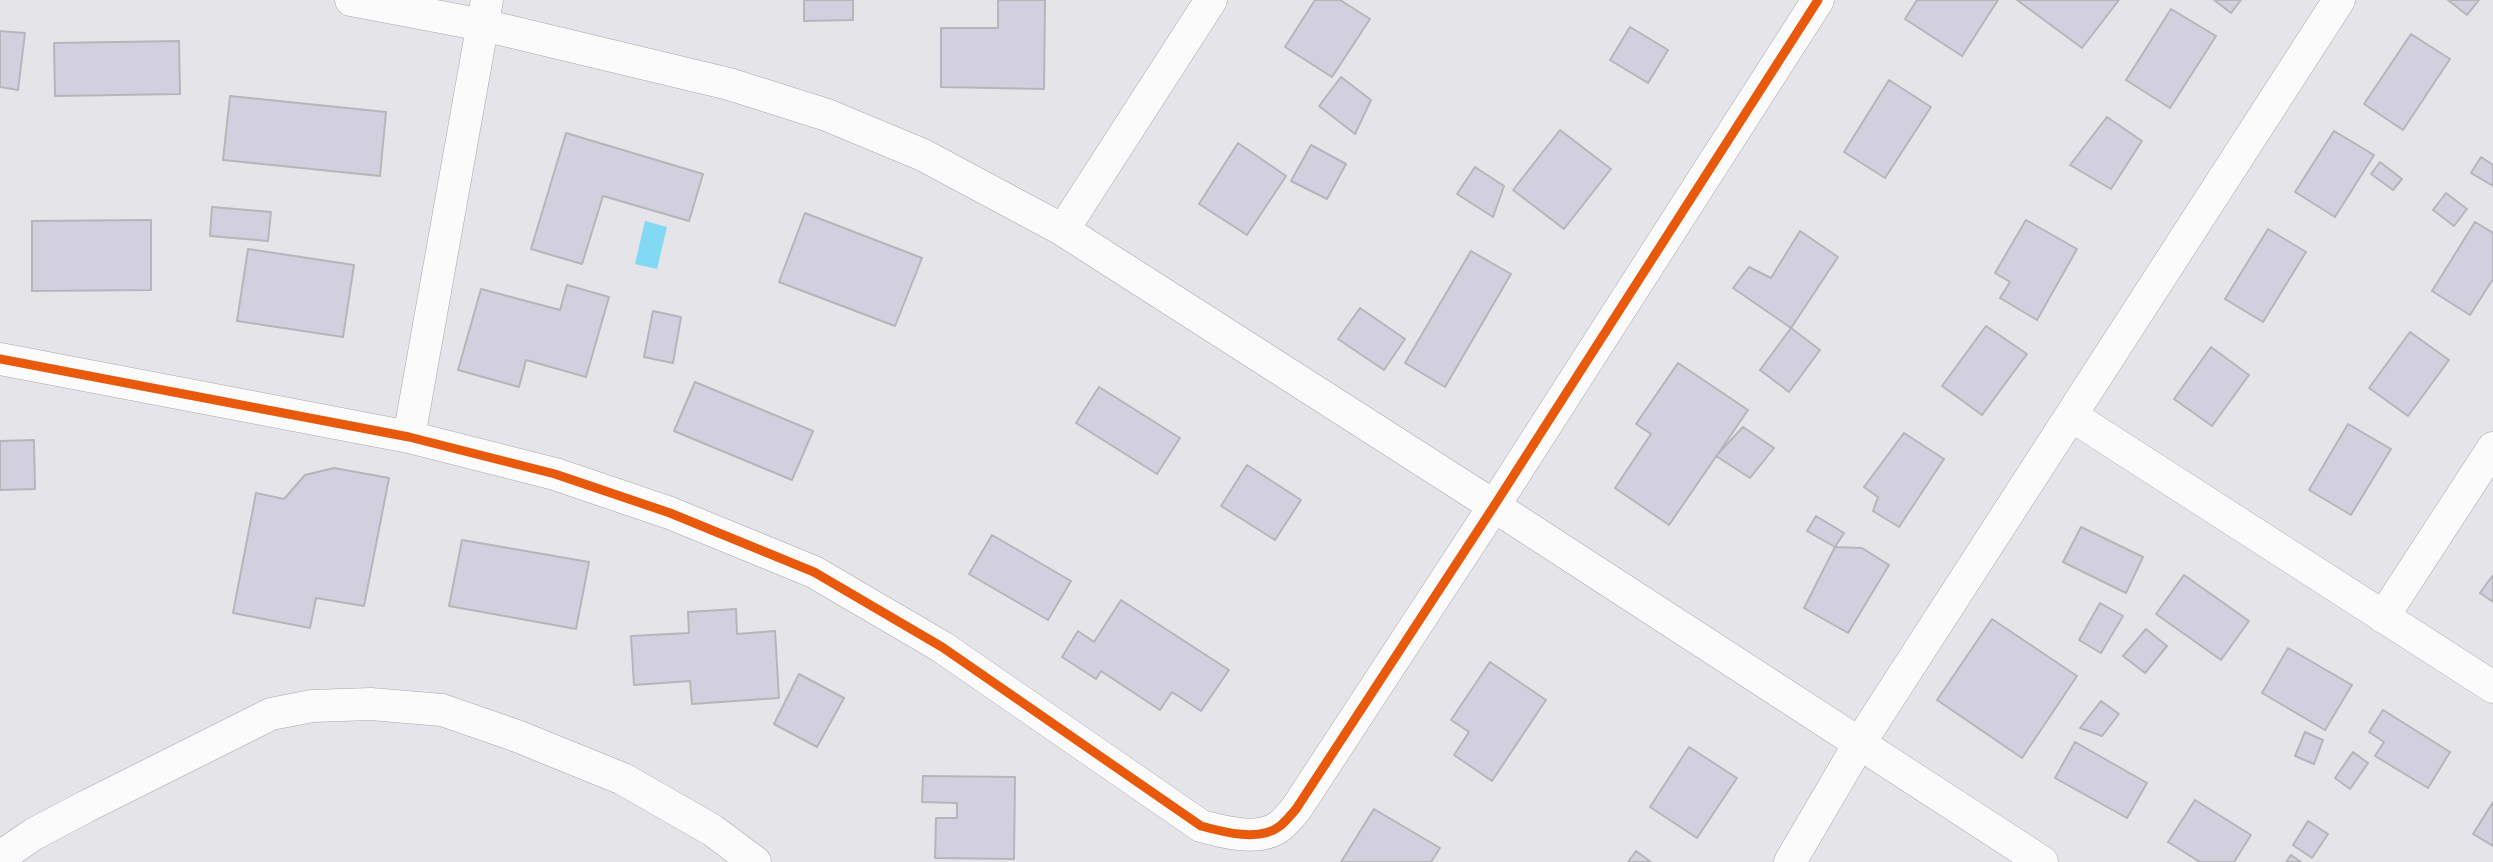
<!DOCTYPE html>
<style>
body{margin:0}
canvas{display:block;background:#e4e4e9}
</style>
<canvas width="2493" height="862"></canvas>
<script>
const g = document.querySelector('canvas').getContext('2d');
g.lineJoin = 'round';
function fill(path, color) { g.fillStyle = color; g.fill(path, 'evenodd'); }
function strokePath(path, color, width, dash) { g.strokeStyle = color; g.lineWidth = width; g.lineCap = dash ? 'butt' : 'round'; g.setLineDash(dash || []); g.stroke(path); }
fill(new Path2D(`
 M645,221l22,6 -10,42 -22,-5z`), '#81d9f3');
const building = new Path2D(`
 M804,0h49v20l-49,1z
 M998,0h47l-1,89 -103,-2v-59h57z
 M1315,0h25l30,19 -38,58 -47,-30z
 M1917,0h81l-36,56 -57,-37z
 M2017,0h102l-37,48z
 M2214,0h27l-10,13z
 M2448,0h31l-12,15z
 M2171,9l45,27 -46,72 -44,-28z
 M1630,27l38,23 -20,33 -38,-23z
 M0,31l25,2 -7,57 -18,-3z
 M2411,34l39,25 -47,71 -39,-26z
 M179,41l1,53 -125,2 -1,-53z
 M1341,77l30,23 -16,34 -36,-28z
 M1889,80l42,27 -46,71 -41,-26z
 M230,96l156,16 -6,64 -157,-16z
 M2107,117l35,24 -31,48 -41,-24z
 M1560,130l51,39 -47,60 -51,-39z
 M2334,131l40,24 -39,62 -40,-25z
 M566,133l137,41 -14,47 -86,-25 -21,68 -51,-15z
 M1238,143l48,33 -39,59 -48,-31z
 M1311,145l35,19 -19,35 -36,-18z
 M2481,157l12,8v21l-22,-13z
 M2380,162l22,17 -9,11 -22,-16z
 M1475,167l29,19 -11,31 -36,-23z
 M2446,193l21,16 -13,17 -21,-16z
 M212,207l59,5 -3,29 -58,-5z
 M805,213l117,45 -27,68 -116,-44z
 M151,220v70l-119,1v-70z
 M2026,220l51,29 -40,71 -37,-22 10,-16 -15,-9z
 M2475,222l18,11v46l-23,36 -38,-24z
 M2268,229l38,23 -43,70 -38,-23z
 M1800,231l38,26 -47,71 -58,-40 16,-21 22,11z
 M248,249l106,16 -11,72 -106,-16z
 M1471,251l40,23 -66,113 -40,-24z
 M567,285l42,12 -23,80 -60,-17 -7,27 -61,-17 23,-81 79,21z
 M1360,308l45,31 -21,31 -46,-31z
 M653,311l28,6 -8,46 -29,-6z
 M1986,326l41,28 -45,61 -40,-29z
 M1791,328l29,22 -31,42 -29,-22z
 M2410,332l39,28 -41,56 -39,-28z
 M2211,347l38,28 -37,51 -38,-27z
 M1678,363l70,47 -79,115 -54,-37 36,-54 -15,-10z
 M695,382l118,49 -21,49 -118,-49z
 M1099,387l81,51 -23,36 -81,-51z
 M2348,424l43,25 -40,66 -42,-25z
 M1743,427l31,21 -24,30 -34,-22z
 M1904,433l40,26 -45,68 -26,-16 5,-14 -14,-10z
 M34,440l1,49 -35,1v-49z
 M1247,465l54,35 -26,40 -54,-34z
 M334,468l55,10 -25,128 -48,-8 -6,30 -77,-15 23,-120 28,6 21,-24z
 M1816,516l28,17 -9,14 -28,-16z
 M2081,527l62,30 -17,36 -63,-31z
 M992,535l79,46 -23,39 -79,-46z
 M462,540l127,22 -13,67 -127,-23z
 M1835,547l27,1 27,17 -41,68 -44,-25z
 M2184,575l65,46 -28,39 -65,-46z
 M2493,575v27l-13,-9z
 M1121,600l108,70 -28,41 -29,-19 -12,18 -59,-39 -5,8 -34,-22 16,-26 16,11z
 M2100,603l23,13 -22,37 -22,-13z
 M736,609l1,25 38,-3 4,67 -87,6 -2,-23 -56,4 -3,-49 58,-3 -1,-21z
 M1992,619l85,57 -55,82 -85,-58z
 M2146,629l21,17 -22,27 -22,-17z
 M2288,648l64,37 -27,45 -63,-37z
 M1490,662l56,38 -54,81 -38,-26 15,-23 -18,-12z
 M799,674l45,24 -27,49 -43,-23z
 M2101,701l18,13 -17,22 -22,-8z
 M2383,710l67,42 -22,36 -53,-32 9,-14 -15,-10z
 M2305,732l18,8 -9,24 -19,-8z
 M2075,742l72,41 -20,35 -72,-40z
 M1689,747l48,31 -40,60 -47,-31z
 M2353,752l15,11 -18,26 -15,-11z
 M923,776l92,1 -1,82 -79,-1 1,-40h21v-15l-35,-1z
 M2195,800l56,35 -17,27h-34l-32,-20z
 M2493,802v44l-20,-12z
 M1374,809l66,39 -9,14h-90z
 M2308,821l20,13 -16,24 -19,-13z
 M1636,851l15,11h-23z
 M2291,855l10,7h-15z`);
fill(building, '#d2d0de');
strokePath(building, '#b6b6ba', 2);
const street = new Path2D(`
 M351,0l132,25 246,59 98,31 96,40 140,75 431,276 548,356
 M1063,230l148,-230
 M0,359l409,78 146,37 115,39 144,59 128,75 259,179c22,6 59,16 79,0 6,-5 11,-11 16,-17l198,-303 324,-506
 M2072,416l421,271
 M409,437l78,-437
 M2383,617l110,-169
 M0,857l34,-23 51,-27 186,-93 41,-8 59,-2 71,6 75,26 106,43 89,51 43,32
 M1790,862l69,-118 480,-744`);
strokePath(street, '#a8a8ab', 33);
strokePath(street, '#fbfbfc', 32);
strokePath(new Path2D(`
 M0,359l409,78 146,37 115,39 144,59 128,75 259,179c22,6 59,16 79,0 6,-5 11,-11 16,-17l198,-303 324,-506`), '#e8590c', 9);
</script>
